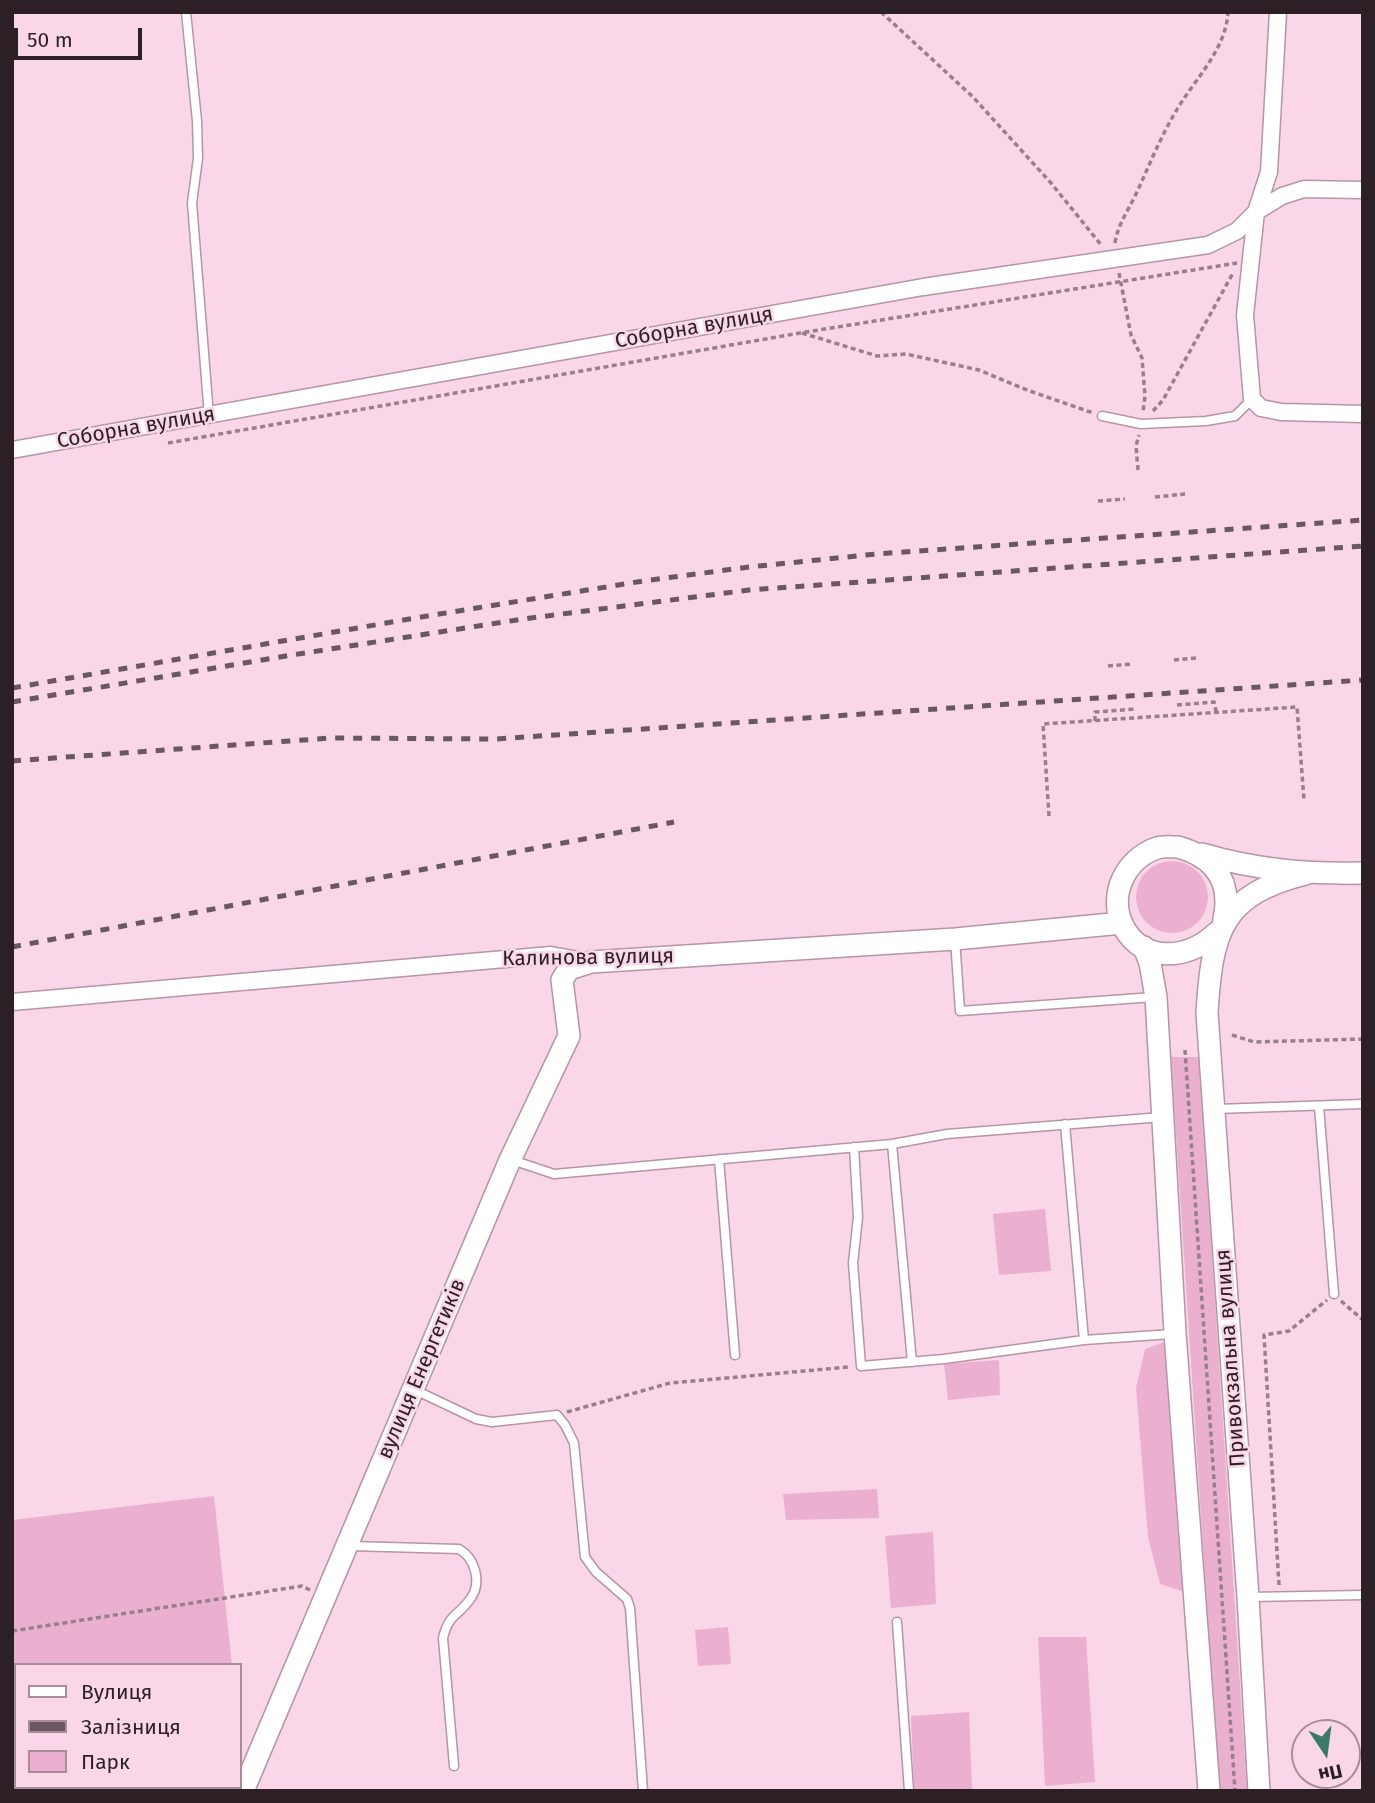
<!DOCTYPE html>
<meta charset="utf-8">
<style>
body{margin:0}
#map{position:relative;width:1375px;height:1803px;overflow:hidden;background:#f9d6e8;font-family:"Fira Sans",sans-serif}
canvas{display:block}
.frame{position:absolute;inset:0;border:14px solid #2c1f26;pointer-events:none}
.legend{position:absolute;left:14px;top:1663px;width:228px;height:126px;box-sizing:border-box;background:#f9d6e8;border:2px solid #a78d9a;margin:0;padding:9px 12px;list-style:none;font-size:21px;color:#2c1f26}
.legend li{display:flex;align-items:center;gap:14px;height:35px}
.legend b{width:35px;border:2px solid #a78d9a}
.north{position:absolute;left:1291px;top:1719px;width:70px;height:70px;box-sizing:border-box;background:#f9d6e8;border:2px solid #a78d9a;border-radius:50%;rotate:167deg;font-size:19px;font-weight:700;line-height:28px;text-align:center;color:#2c1f26}
.north::after{content:'';display:block;margin:auto;width:24px;height:32px;background:#3b7a68;clip-path:polygon(50% 0,100% 100%,50% 72%,0 100%)}
.scale{position:absolute;left:14px;top:28px;width:128px;height:32px;box-sizing:border-box;border:4px solid #2c1f26;border-top:0;padding-left:9px;font-size:21px;line-height:24px;white-space:nowrap;color:#2c1f26;-webkit-text-stroke:5px #f9d6e8;paint-order:stroke}
</style>
<div id="map">
<canvas width="1375" height="1803"></canvas>
<div class="frame"></div>
<ul class="legend">
<li><b style="height:9px;background:#fff"></b>Вулиця</li>
<li><b style="height:9px;background:#6b5762"></b>Залізниця</li>
<li><b style="height:19px;background:#ebb0cf"></b>Парк</li>
</ul>
<div class="north">Пн</div>
<div class="scale">50 m</div>
</div>
<script>
const g = document.querySelector('canvas').getContext('2d');
g.lineJoin = 'round';
function fill(path, color) { g.fillStyle = color; g.fill(path, 'evenodd'); }
function strokePath(path, color, width, dash) { g.strokeStyle = color; g.lineWidth = width; g.lineCap = dash ? 'butt' : 'round'; g.setLineDash(dash || []); g.stroke(path); }
function label(font, color, halo, rows, align = 'center') {
  g.font = font + ' "Fira Sans",sans-serif'; g.lineWidth = 5; g.setLineDash([]); g.textBaseline = 'middle'; g.strokeStyle = halo; g.fillStyle = color; for (const [text, x, y, turn = 0] of rows) {
    g.save(); g.translate(x, y); g.rotate((+turn || 0) * Math.PI / 180); g.textAlign = isNaN(turn) ? turn : align; if (halo) g.strokeText(text, 0, 0); g.fillText(text, 0, 0); g.restore();
  }
}
fill(new Path2D(`
 M1136 897a36 36 0 1 1 72 0a36 36 0 1 1-72 0Z
 M1171,1057h28l48,734h-28z
 M1045,1209l6,62 -52,4 -6,-61z
 M1165,1342l23,251 -28,-9 -12,-47 -12,-149 9,-39z
 M999,1360l1,35 -52,5 -4,-36z
 M877,1489l2,29 -93,2 -3,-26z
 M214,1496l18,169h-216v122h176l-2,4h-178v-271z
 M933,1532l3,72 -45,4 -6,-72z
 M728,1627l3,37 -33,2 -3,-36z
 M1038,1637h48l9,145 -50,4z
 M969,1712l3,77 -58,2 -3,-75z`), '#ebb0cf');
const service = new Path2D(`
 M186,12l11,109 1,37 -6,45 17,213
 M1102,416l39,8 65,-3 29,-5 17,-17
 M955,939l5,72 194,-14
 M1319,1106l15,188
 M1216,1109l147,-5
 M1065,1124l19,216
 M892,1144l20,218
 M854,1147l4,70 -5,46 8,103 83,-7 140,-19 88,-6
 M719,1159l16,196
 M512,1160l42,14 338,-30 55,-10 215,-17
 M413,1389l63,30 16,3 65,-7 8,10 9,18 11,114 11,15 31,27 3,9 13,183
 M350,1546l109,3c16,9 23,33 12,49 -12,18 -22,15 -28,40l11,128
 M1248,1597l115,-2
 M897,1622l12,169`);
const minor = new Path2D(`
 M1278,12l-9,160 -13,40 -11,103 7,84 9,9 20,4 82,2
 M12,450l911,-163 285,-42 29,-14 19,-19 26,-16 22,-7 59,1
 M12,1002l539,-47 38,7`);
const tertiary = new Path2D(`
 M1178,847c32,9 53,30 47,66 -1,4 -1,11 -3,15 -2,3 -6,5 -8,7 -27,25 -72,28 -91,-9 -15,-31 2,-67 34,-78 6,-2 14,-1 21,-1z
 M1202,854c55,16 103,20 161,19
 M1144,947l6,16 6,34 19,336 34,458
 M243,1791l267,-631 59,-124 -7,-56 7,-11 22,-7 364,-23 167,-16
 M1259,1791l-11,-194 -41,-584c5,-81 14,-118 98,-139`);
strokePath(service, '#b695a6', 11);
strokePath(minor, '#b695a6', 19);
strokePath(tertiary, '#b695a6', 24);
strokePath(new Path2D(`
 M881,12l92,85 78,86 51,63
 M1115,243c3,-19 13,-32 21,-49 13,-28 24,-56 40,-83 18,-31 50,-61 52,-99
 M1119,273l12,62 11,23 3,38 -2,16
 M802,333l75,23 29,-2 73,16 48,20 66,23
 M1153,411l10,-11 70,-127
 M168,443l632,-110 437,-70
 M1138,470l-2,-24 3,-11
 M1155,497l30,-3
 M1098,501l27,-2
 M1174,660l23,-2
 M1108,666l24,-2
 M1177,705l37,-3 2,9
 M1095,721v-9l40,-3
 M1049,816l-6,-92 254,-17 7,93
 M1232,1035l22,7 109,-3
 M1185,1050l50,741
 M1341,1301l22,19
 M567,1412l103,-29 179,-16
 M1279,1585l-15,-250 25,-4 38,-31
 M12,1631l290,-45 8,4`), '#987f8c', 3.5, [5, 3.5]);
strokePath(service, '#fff', 8);
strokePath(minor, '#fff', 16);
strokePath(tertiary, '#fff', 21);
strokePath(new Path2D(`
 M12,688l403,-70 228,-37 106,-14 127,-13 487,-34
 M12,702l280,-47 231,-36 226,-29 614,-44
 M12,761l319,-23 165,1 867,-59
 M12,947l662,-125`), '#6b5762', 5, [9, 9]);
label('21px', '#2c1f26', '#f9d6e8', [
 ["Соборна вулиця",694,328,-10],
 ["Соборна вулиця",136,428,-10],
 ["Калинова вулиця",588,958,-1],
 ["Привокзальна вулиця",1231,1358,-94],
 ["вулиця Енергетиків",422,1369,-67]
]);
</script>
